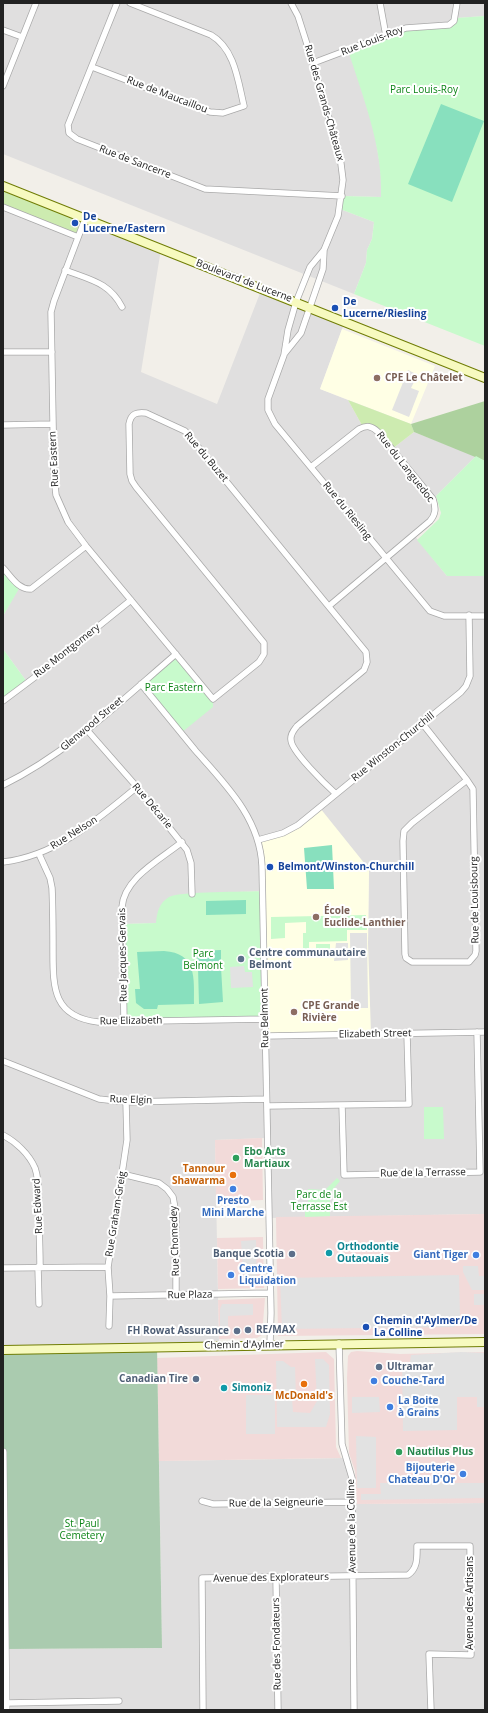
<!DOCTYPE html>
<html>
<head>
<meta charset="utf-8">
<style>
	body { margin:0 }
	#map { position:relative; width:488px; height:1713px; overflow:hidden; background:#f2efe9; font-family:"Open Sans",sans-serif }
	canvas { display:block }
	.frame { position:absolute; inset:0; border:4px solid #222; pointer-events:none }
</style>
</head>
<body>
<div id="map">
<canvas width="488" height="1713"></canvas>
<div class="frame"></div>
</div>
<script>
const ctx = document.querySelector('canvas').getContext('2d');
ctx.lineJoin = 'round';
function fill(path, color) { ctx.fillStyle = color; ctx.fill(path, 'evenodd'); }
function trace(path, color, width, dash) { ctx.strokeStyle = color; ctx.lineWidth = width; ctx.lineCap = dash ? 'butt' : 'round'; ctx.setLineDash(dash || []); ctx.stroke(path); }
function label(font, color, halo, rows, align = 'center') {
  ctx.font = font + ' "Open Sans",sans-serif'; ctx.lineWidth = 4; ctx.setLineDash([]); ctx.textBaseline = 'middle'; ctx.strokeStyle = halo; ctx.fillStyle = color; for (const [text, x, y, turn = 0] of rows) {
    ctx.save(); ctx.translate(x, y); ctx.rotate((+turn || 0) * Math.PI / 180); ctx.textAlign = isNaN(turn) ? turn : align; if (halo) ctx.strokeText(text, 0, 0); ctx.fillText(text, 0, 0); ctx.restore();
  }
}
const residential = new Path2D(`
	M3 3H485V16L456 18 376 142 382 176 381 197 342 196 340 209 374 222 372 239 367 250 366 263 354 294 3 154Z
	M3 207 85 219 161 249 141 372 217 404 262 288 345 321 320 389 348 400 363 427H371L392 449 414 432 476 456 433 499 435 514 414 535 447 576H485V1214L268 1218 267 1138 215 1140 219 1345 3 1350V701L27 682 3 649V616L19 587 3 568ZM369 869 368 943 123 924 156 923 192 894 263 891Z
	M346 1458 349 1467 352 1502 357 1504 485 1503V1710H6V1649L162 1648 159 1461Z`);
const commercial = new Path2D(`
	M262 1138 263 1200 216 1202 215 1140Z
	M485 1214V1334L278 1336 276 1217Z
	M263 1237 264 1288 218 1289 217 1238Z
	M265 1298 262 1335 257 1338 219 1339 218 1300Z
	M357 1351 400 1354 485 1352V1503L357 1504 355 1471 349 1453 347 1378 348 1356 351 1352Z
	M326 1352 334 1359 336 1447 341 1458 159 1461 157 1358Z`);
const education = new Path2D(`
	M342 329 435 366 411 424 320 389Z
	M320 808 369 869 368 943 371 1034 265 1036 263 891 258 840 283 833Z`);
const grass = new Path2D(`
	M3 186 85 219 78 237 3 207Z
	M348 400 411 424 414 432 392 449 378 432 363 427Z`);
const forest = new Path2D(`
	M485 401V461L414 432 411 424Z`);
const cemetery = new Path2D(`
	M157 1346 162 1648 6 1649 3 1350Z`);
const park = new Path2D(`
	M485 16V346L354 294 366 263 367 250 372 239 374 222 340 209 342 196 381 197C383 146 363 98 348 50L400 30 445 25 456 18Z
	M476 456 485 461V576H447L417 540 439 519 441 513 436 496Z
	M3 568 20 587 3 616Z
	M3 649 27 682 3 701Z
	M176 654 213 699V707L181 733 141 684Z
	M263 891 264 1019 124 1021 123 924 156 923C157 912 159 903 169 897 180 891 246 892 263 891Z
	M366 915 367 930H347V941L309 942V952H303V933H306V922L285 923V938L271 939V917Z
	M316 944H330V952L316 953Z
	M424 1107H443L444 1139H424Z
	M337 1178 340 1181 330 1193V1216L305 1217V1209L308 1205V1189L325 1190Z`);
const pitch = new Path2D(`
	M441 104 484 121 452 202 408 184Z
	M332 845 334 889H307L304 848Z
	M246 900V914L206 915V901Z
	M221 950V965L198 966 197 951Z
	M164 951C197 953 194 978 194 1004L158 1005 157 1009H144L136 1003 135 989H140L137 952Z
	M221 967 223 1002 199 1004 198 968Z`);
const parking = new Path2D(`
	M408 370 418 375 419 378 415 380 411 388 419 391 409 417 392 410Z
	M350 933H367L368 1008H351Z
	M336 943H348V960L334 961Z
	M244 966 245 972H252L253 987 231 988 230 967Z
	M256 1240 257 1282H244L241 1241Z
	M463 1266H478L479 1276H485V1290H472L463 1272Z
	M459 1275 460 1316 454 1327 282 1329 280 1278Z
	M474 1294H485V1305H474Z
	M222 1304H253V1315L228 1316V1327L220 1328V1309Z
	M461 1352 485 1353V1407H477V1397H457V1430L403 1431 402 1363 410 1362 411 1355Z
	M315 1359H323L329 1365 330 1414 326 1427H277L276 1361H283L291 1367H295L296 1397 292 1398 293 1412 310 1413 317 1401Z
	M246 1395H275V1434H246Z
	M352 1397H379L380 1412 352 1413Z
	M356 1436 376 1437V1488H357Z
	M380 1483H485V1498L361 1500V1494H381Z`);
const minor = new Path2D(`
	M117 3 68 125 69 133 77 139 205 189 342 196
	M291 3 298 16 313 63 340 156 343 180 338 216 324 250 310 267 296 302 288 330 284 355 268 399V410L275 424 430 611 444 616H485
	M380 3 386 36
	M3 30 22 37
	M313 63 406 28 449 25 454 21 457 3
	M92 67 210 112 223 113 244 106C238 81 235 49 211 35L130 3
	M3 86 36 3
	M3 207 78 237
	M85 219 54 301 51 312 54 476 56 495 68 522 86 546 213 699 259 662 264 654V643L136 487 132 481 130 474 129 424C131 413 137 412 146 413L185 431 366 652 367 662 364 670 297 726C294 730 290 734 291 740 291 751 326 785 336 794
	M65 270C90 280 109 282 122 307
	M3 352H52
	M285 353 301 333 323 269 324 250
	M3 425 52 424
	M311 467 359 429C367 425 372 426 378 432L433 499C436 508 436 514 430 521L329 606
	M3 568C11 576 18 590 31 589L86 546
	M141 684C159 706 177 728 195 750 225 784 260 818 262 866L271 1313 270 1344
	M3 701 43 671 131 600
	M422 723 467 780 473 789 476 951 475 955 469 962H412L406 958 405 954 403 841 404 831 412 823 467 780
	M87 730 137 787 187 850 191 863 192 894
	M3 785C68 753 121 701 176 654
	M258 840 283 833 298 825 461 692 466 686 470 676 469 615
	M39 854 50 878 52 888C53 909 53 931 53 953 53 989 54 1017 98 1022L264 1019
	M3 862C56 856 97 820 137 787
	M124 1021 122 907C124 878 161 859 182 842
	M265 1036 485 1032
	M3 1061 99 1099 126 1102 266 1099
	M342 1105 344 1175 480 1172 477 1032
	M267 1106 409 1104 407 1034
	M3 1135C16 1142 29 1154 35 1168 40 1182 38 1197 39 1211 39 1230 40 1249 40 1267
	M122 1174 159 1183 167 1189 173 1197 176 1214V1295
	M38 1267 39 1304
	M3 1268 108 1267
	M110 1296 270 1293
	M109 1326 110 1296 108 1267 127 1140 126 1102
	M339 1343 342 1444 352 1478 354 1710
	M202 1501 213 1504 351 1502
	M276 1578 278 1710
	M6 1703 119 1701
	M203 1710 202 1578 408 1575C418 1568 417 1557 417 1546H470L471 1655 429 1654 431 1710`);
const tertiary = new Path2D(`
	M3 1452 6 1710`);
const secondary = new Path2D(`
	M3 186 485 378
	M3 1350 485 1342`);
const markers = [
	[75,223,4,"#1a4fb4"],
	[335,308,4,"#1a4fb4"],
	[377,378,4,"#8d6e63"],
	[270,867,4,"#1a4fb4"],
	[316,917,4,"#8d6e63"],
	[241,959,4,"#5c6f8a"],
	[294,1012,4,"#8d6e63"],
	[236,1158,4,"#2e9e5b"],
	[233,1175,4,"#e8710a"],
	[233,1189,4,"#3f7fe0"],
	[329,1253,4,"#0f9aa8"],
	[292,1254,4,"#5c6f8a"],
	[476,1255,4,"#3f7fe0"],
	[231,1275,4,"#3f7fe0"],
	[366,1327,4,"#1a4fb4"],
	[248,1330,4,"#5c6f8a"],
	[237,1331,4,"#5c6f8a"],
	[379,1367,4,"#5c6f8a"],
	[196,1379,4,"#5c6f8a"],
	[374,1381,4,"#3f7fe0"],
	[304,1384,4,"#e8710a"],
	[224,1388,4,"#0f9aa8"],
	[390,1407,4,"#3f7fe0"],
	[399,1452,4,"#2e9e5b"],
	[463,1474,4,"#3f7fe0"]
];
const streetNames = [
	["Rue Louis-Roy",372,41,-21],
	["Rue de Maucaillou",167,95,21],
	["Rue des Grands-Châteaux",324,103,74],
	["Rue de Sancerre",135,162,21],
	["Boulevard de Lucerne",244,281,21],
	["Rue du Buzet",206,457,50],
	["Rue Eastern",54,459,-93],
	["Rue du Languedoc",405,467,52],
	["Rue du Riesling",347,511,51],
	["Rue Montgomery",67,651,-38],
	["Glenwood Street",92,724,-40],
	["Rue Winston-Churchill",393,747,-39],
	["Rue Décarie",152,806,50],
	["Rue Nelson",74,833,-32],
	["Rue de Louisbourg",475,900,-91],
	["Rue Jacques-Gervais",123,955,-91],
	["Rue Belmont",265,1018,-91],
	["Rue Elizabeth",131,1021,-1],
	["Elizabeth Street",375,1034,-1],
	["Rue Elgin",131,1100,2],
	["Rue de la Terrasse",423,1173,-1],
	["Rue Edward",38,1206,-93],
	["Rue Graham-Greig",116,1214,-81],
	["Rue Chomedey",175,1241,-92],
	["Rue Plaza",190,1295,-1],
	["Chemin d'Aylmer",244,1345,-1],
	["Rue de la Seigneurie",276,1503,-1],
	["Avenue de la Colline",352,1526,-91],
	["Avenue des Explorateurs",271,1578,-1],
	["Avenue des Artisans",470,1603,-90],
	["Rue des Fondateurs",277,1644,-91]
];
const parkNames = [
	["Parc Louis-Roy",424,90],
	["Parc Eastern",174,688],
	["Parc",203,954],
	["Belmont",203,966],
	["Parc de la",319,1195],
	["Terrasse Est",319,1207],
	["St. Paul",82,1524],
	["Cemetery",82,1536]
];
const transitNames = [
	["De",83,217],
	["Lucerne/Eastern",83,229],
	["De",343,302],
	["Lucerne/Riesling",343,314],
	["Belmont/Winston-Churchill",278,867],
	["Chemin d'Aylmer/De",374,1321],
	["La Colline",374,1333]
];
const educationNames = [
	["CPE Le Châtelet",385,378],
	["École",324,911],
	["Euclide-Lanthier",324,923],
	["CPE Grande",302,1006],
	["Rivière",302,1018]
];
const serviceNames = [
	["Centre communautaire",249,953],
	["Belmont",249,965],
	["Banque Scotia",284,1254,"right"],
	["RE/MAX",256,1330],
	["FH Rowat Assurance",229,1331,"right"],
	["Ultramar",387,1367],
	["Canadian Tire",188,1379,"right"]
];
const leisureNames = [
	["Ebo Arts",244,1152],
	["Martiaux",244,1164],
	["Nautilus Plus",407,1452]
];
const foodNames = [
	["Tannour",225,1169],
	["Shawarma",225,1181],
	["McDonald's",304,1396,"center"]
];
const shopNames = [
	["Presto",233,1201,"center"],
	["Mini Marche",233,1213,"center"],
	["Giant Tiger",468,1255,"right"],
	["Centre",239,1269],
	["Liquidation",239,1281],
	["Couche-Tard",382,1381],
	["La Boite",398,1401],
	["à Grains",398,1413],
	["Bijouterie",455,1468,"right"],
	["Chateau D'Or",455,1480,"right"]
];
const cultureNames = [
	["Orthodontie",337,1247],
	["Outaouais",337,1259],
	["Simoniz",232,1388]
];
fill(residential, '#e0dfdf');
fill(commercial, '#f2dad9');
fill(education, '#ffffe5');
fill(grass, '#cdebb0');
fill(forest, '#add19e');
fill(cemetery, '#aacbaf');
fill(park, '#c8facc');
fill(pitch, '#88e0be');
fill(parking, '#e2e2e2');
trace(minor, '#a9a9a9', 7);
trace(tertiary, '#a9a9a9', 8);
trace(secondary, '#707d05', 10);
trace(minor, '#fff', 5.5);
trace(tertiary, '#fff', 7);
trace(secondary, '#f7fabf', 8);
for (const [x, y, r, color] of markers) { const dot = new Path2D(); dot.arc(x, y, r, 0, 2 * Math.PI); ctx.fillStyle = color; ctx.fill(dot); trace(dot, '#fff', 1.5); }
label('10px', '#222', '#fff', streetNames);
label('10px', '#0c8416', '#fff', parkNames);
label('bold 10px', '#164399', '#fff', transitNames, 'left');
label('bold 10px', '#785e54', '#fff', educationNames, 'left');
label('bold 10px', '#4e5e75', '#fff', serviceNames, 'left');
label('bold 10px', '#27864d', '#fff', leisureNames, 'left');
label('bold 10px', '#c56008', '#fff', foodNames, 'right');
label('bold 10px', '#366cbe', '#fff', shopNames, 'left');
label('bold 10px', '#0d838f', '#fff', cultureNames, 'left');
</script>
</body>
</html>
